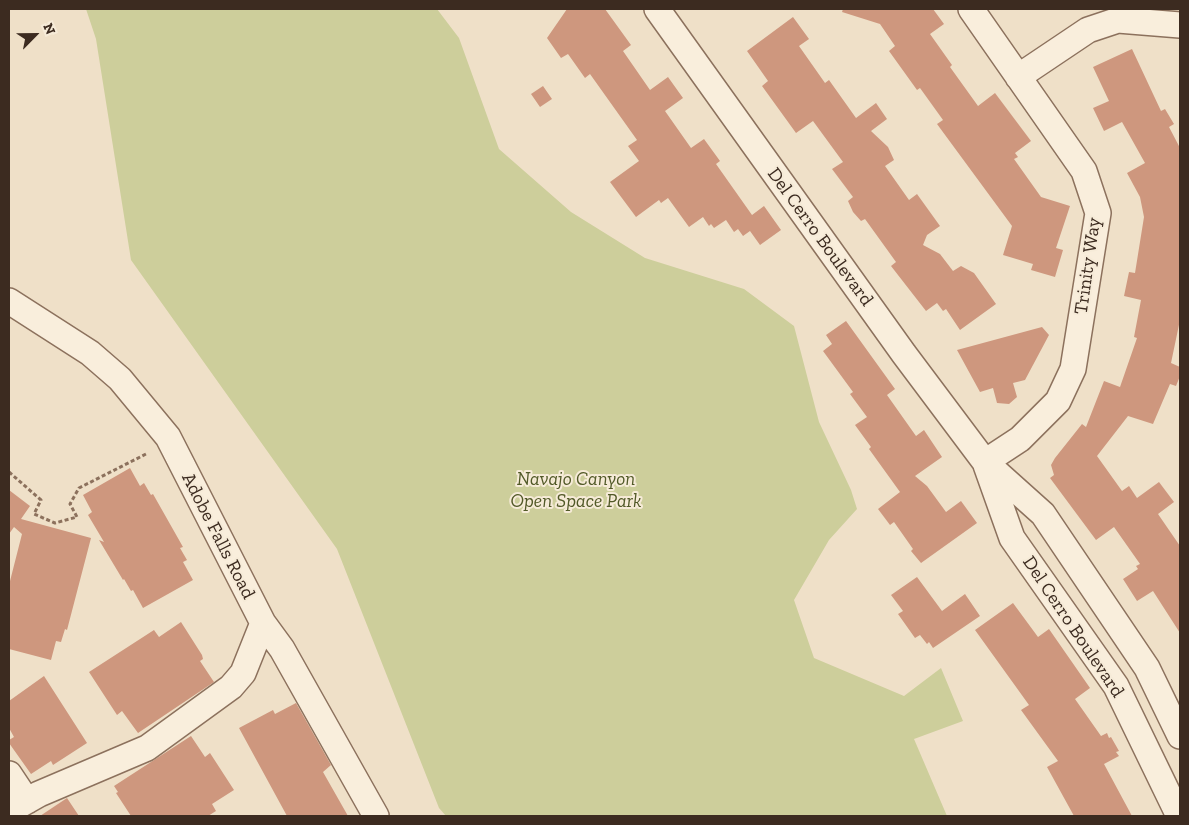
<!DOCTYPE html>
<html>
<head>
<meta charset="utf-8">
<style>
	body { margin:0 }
	#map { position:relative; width:1189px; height:825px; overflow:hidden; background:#efe0c8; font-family:"Zilla Slab",serif }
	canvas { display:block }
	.frame { position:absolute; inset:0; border:10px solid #3c2b20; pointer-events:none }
	.north { position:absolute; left:10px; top:10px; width:50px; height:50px; -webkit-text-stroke:4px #f6ebd8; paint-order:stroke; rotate:67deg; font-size:14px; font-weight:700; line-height:20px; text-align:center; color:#3c2b20 }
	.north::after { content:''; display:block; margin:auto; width:18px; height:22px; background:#3c2b20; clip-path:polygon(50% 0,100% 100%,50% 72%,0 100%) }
</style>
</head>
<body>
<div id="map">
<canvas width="1189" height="825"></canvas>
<div class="frame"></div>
<div class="north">N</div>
</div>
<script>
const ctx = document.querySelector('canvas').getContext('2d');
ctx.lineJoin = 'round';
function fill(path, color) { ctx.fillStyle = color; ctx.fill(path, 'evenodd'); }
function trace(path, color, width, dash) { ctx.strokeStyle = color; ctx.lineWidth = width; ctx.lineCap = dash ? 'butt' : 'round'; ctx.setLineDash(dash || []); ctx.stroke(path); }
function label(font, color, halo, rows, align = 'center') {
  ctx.font = font + ' "Zilla Slab",serif'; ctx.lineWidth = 4; ctx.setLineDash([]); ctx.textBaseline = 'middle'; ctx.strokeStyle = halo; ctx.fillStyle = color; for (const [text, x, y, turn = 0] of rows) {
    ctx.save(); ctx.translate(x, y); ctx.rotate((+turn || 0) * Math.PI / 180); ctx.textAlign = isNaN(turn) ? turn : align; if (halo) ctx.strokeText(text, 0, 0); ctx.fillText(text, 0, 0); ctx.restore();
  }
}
const green = new Path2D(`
	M86 9H437L459 38 499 149 571 212 645 258 744 289 794 326 819 422 851 490 857 509 829 540 794 600 814 658 904 696 941 668 963 721 914 739 947 816H446L439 808 337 549 131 260 96 39Z`);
const building = new Path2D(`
	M567 9H605L631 45 623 51 650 90 668 77 683 98 665 111 691 148 704 139 720 161 716 164 752 215 764 206 781 230 760 245 750 231 743 236 738 229 734 232 726 220 714 228 711 224 709 226 703 217 689 227 668 198 661 203 659 200 636 217 610 182 639 161 628 146 637 140 590 74 585 78 568 54 561 58 547 38Z
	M843 9H933L944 24 930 34 952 65 950 67 978 106 995 93 1031 141 1015 153 1018 157 1014 159 1041 197 1070 206 1056 248 1063 250 1055 277 1031 270 1033 264 1003 255 1012 226 937 124 943 120 920 88 917 90 889 51 895 46 880 24 842 12Z
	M793 17 809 39 799 46 825 83 829 80 856 118 876 103 887 119 871 131 888 147 894 160 885 166 909 200 917 194 940 226 927 235 923 245 940 254 953 271 961 266 974 273 996 304 960 330 946 309 943 311 937 303 926 311 891 266 896 262 865 219 861 221 853 212 848 201 853 197 832 169 843 162 813 121 796 133 762 86 768 81 747 51Z
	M1132 49 1161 111 1165 109 1174 124 1169 127 1180 148V320L1171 363 1180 367V376L1176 386 1170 384 1153 424 1128 416 1097 456 1122 491 1129 486 1137 498 1159 482 1174 502 1158 514 1180 546V633L1153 591 1137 601 1123 579 1138 569 1136 566 1140 564 1114 527 1096 540 1050 478 1054 475 1051 465 1055 458 1082 424 1086 427 1104 381 1120 387 1137 338 1134 337 1141 300 1124 296 1129 272 1135 273 1144 217 1140 197 1127 173 1145 163 1122 122 1104 131 1093 108 1109 101 1093 67Z
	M543 86 552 99 540 107 531 94Z
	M846 321 895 389 887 395 916 436 924 430 942 457 915 476 927 486 946 512 961 501 977 523 921 563 911 551 913 549 894 522 890 525 878 509 900 492 869 449 871 447 855 425 867 417 850 394 853 392 823 351 832 344 826 335Z
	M1042 327 1049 335 1025 380 1013 383 1017 397 1009 404 997 403 993 388 980 392 957 350Z
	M130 468 140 486 144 483 151 495 153 494 183 547 180 548 187 560 183 562 193 580 143 608 133 590 131 591 124 579 123 580 99 540 104 542 88 515 92 512 83 495Z
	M9 490 30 506 21 519 91 538 67 630 65 629 61 642 56 641 51 660 9 649V585L22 534 14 527 9 534Z
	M917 577 942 611 965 594 980 616 933 648 929 642 927 644 920 635 915 638 898 614 903 611 891 595Z
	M1013 603 1038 637 1049 629 1090 688 1075 699 1101 736 1107 733 1109 738 1111 737 1119 751 1116 752 1119 756 1104 764 1132 816H1074L1047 767 1058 761 1021 710 1029 705 975 630Z
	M181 622 202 655 203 659 200 661 214 682 138 733 122 711 117 715 89 672 154 630 159 637Z
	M44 676 87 743 53 765 51 761 31 774 9 743V740L14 737 9 728V701Z
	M296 703 331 765 323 772 348 816H287L239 728 273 710 275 714Z
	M191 736 205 757 210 753 234 790 212 804 216 811 208 816H131L116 793 118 792 114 786Z
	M67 798 79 816H40Z`);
const path = new Path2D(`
	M9 472 41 500 34 514 55 523 77 517 70 504 79 488 146 454`);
const minor = new Path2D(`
	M657 9 904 354 985 462 1043 514 1147 668 1180 736
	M971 9 1084 171 1098 213 1073 369 1058 401 1020 439 985 462
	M1018 77 1088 30 1118 20 1180 25
	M9 301 90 353 120 379 168 437 263 623 282 649 376 816
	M986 465 1012 538 1116 686 1179 816
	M9 774 27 801
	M9 811 39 794 147 748 231 687 243 673 263 623`);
const streetNames = [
	["Del Cerro Boulevard",820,237,54],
	["Trinity Way",1088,266,-82],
	["Adobe Falls Road",218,536,63],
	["Del Cerro Boulevard",1073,627,56]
];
const parkNames = [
	["Navajo Canyon",576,480],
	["Open Space Park",576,502]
];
fill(green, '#cdce9b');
fill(building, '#ce977e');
trace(minor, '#8c715d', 28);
trace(path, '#8c715d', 3, [4, 2.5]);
trace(minor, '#f9eedc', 25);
label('19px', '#3c2b20', '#f6ebd8', streetNames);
label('italic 19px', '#515927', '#f6ebd8', parkNames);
</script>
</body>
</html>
